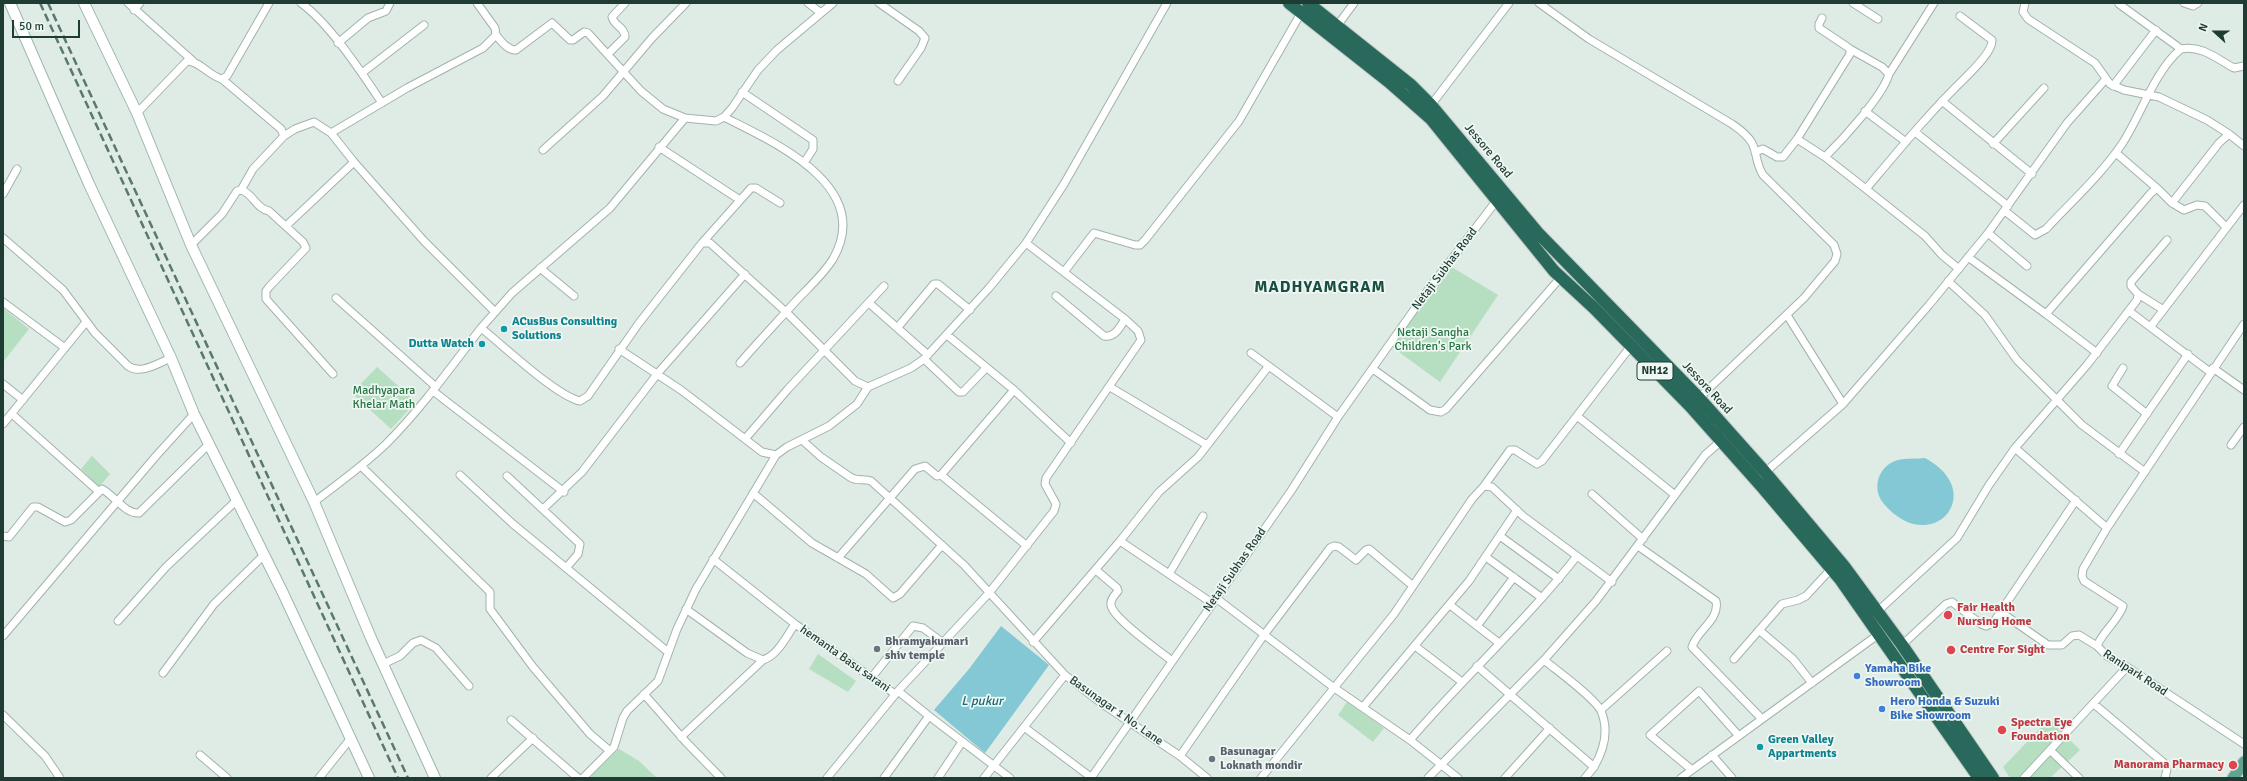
<!DOCTYPE html>
<html>
<head>
<meta charset="utf-8">
<style>
	body { margin:0 }
	#map { position:relative; width:2247px; height:781px; overflow:hidden; background:#dfebe5; font-family:Signika,sans-serif }
	canvas { display:block }
	.frame { position:absolute; inset:0; border:4px solid #1f3c34; pointer-events:none }
	.north { position:absolute; left:2195px; top:12px; width:40px; height:40px; -webkit-text-stroke:3px #eff7f3; paint-order:stroke; rotate:291deg; font-size:11px; font-weight:700; line-height:16px; text-align:center; color:#1f3c34 }
	.north::after { content:''; display:block; margin:auto; width:14px; height:18px; background:#1f3c34; clip-path:polygon(50% 0,100% 100%,50% 72%,0 100%) }
	.scale { position:absolute; left:12px; top:20px; width:68px; height:18px; box-sizing:border-box; border:2px solid #1f3c34; border-top:0; padding-left:5px; font-size:12px; line-height:14px; white-space:nowrap; color:#1f3c34; -webkit-text-stroke:3px #eff7f3; paint-order:stroke }
</style>
</head>
<body>
<div id="map">
<canvas width="2247" height="781"></canvas>
<div class="frame"></div>
<div class="north">N</div>
<div class="scale">50 m</div>
</div>
<script>
const ctx = document.querySelector('canvas').getContext('2d');
ctx.lineJoin = 'round';
function fill(path, color) { ctx.fillStyle = color; ctx.fill(path, 'evenodd'); }
function trace(path, color, width, dash) { ctx.strokeStyle = color; ctx.lineWidth = width; ctx.lineCap = dash ? 'butt' : 'round'; ctx.setLineDash(dash || []); ctx.stroke(path); }
function label(font, color, halo, rows, align = 'center') {
  ctx.font = font + ' Signika,sans-serif'; ctx.lineWidth = 3.5; ctx.setLineDash([]); ctx.textBaseline = 'middle'; ctx.strokeStyle = halo; ctx.fillStyle = color; for (const [text, x, y, turn = 0] of rows) {
    ctx.save(); ctx.translate(x, y); ctx.rotate((+turn || 0) * Math.PI / 180); ctx.textAlign = isNaN(turn) ? turn : align; if (halo) ctx.strokeText(text, 0, 0); ctx.fillText(text, 0, 0); ctx.restore();
  }
}
const green = new Path2D(`
	M1450 266 1498 295 1440 382 1392 347Z
	M3 308 29 329 3 362Z
	M377 367 416 402 391 429 352 393Z
	M92 456 110 474 99 487 81 469Z
	M818 654 856 681 848 692 809 669Z
	M1347 702 1384 728 1373 742 1338 715Z
	M2049 719 2080 750 2050 778H2010L2003 767Z
	M619 749 639 761 657 778H594L591 776Z`);
const water = new Path2D(`
	M1925 458C1990 493 1931 559 1884 504 1871 489 1878 465 1898 460 1906 458 1916 459 1925 458Z
	M1001 626 1049 665 985 753 934 710 969 669Z`);
const street = new Path2D(`
	M128 3 193 61
	M301 3C330 24 362 73 382 103
	M808 3 821 13
	M879 3 919 31 925 38 921 48 898 81
	M1539 3 1589 39 1732 124C1739 129 1747 134 1752 143 1758 155 1755 162 1763 175L1834 245 1837 254 1835 261 1804 298 1699 398
	M1853 3 1878 19
	M2025 3 2023 12 2028 19 2095 63 2110 84 2124 90 2159 97 2207 120 2229 134 2244 146
	M2184 3 2193 6 2198 3
	M2119 4 2181 49
	M134 10 140 3
	M1337 26 1354 3
	M496 35C501 41 507 50 516 50L552 23 570 40H573L584 32 588 33 641 91 663 109 685 118 716 121 724 117 732 108 758 70 777 50 833 3
	M338 43 368 18 386 11 390 3
	M608 54 625 37C625 27 614 26 612 17L625 3
	M362 73 424 25
	M1889 74 1934 3
	M222 79 281 129 284 136 253 169 241 190
	M2113 86 2156 30
	M742 92 813 140V149L804 163
	M1942 101 2032 174
	M1431 105 1509 3
	M1865 111 1906 142
	M137 113 187 61C200 61 209 76 222 79L227 76 269 3
	M724 117C773 142 875 186 833 259 823 275 808 288 795 302 777 322 758 342 740 363
	M1915 132 2008 206
	M331 133 407 88 483 48 496 35 495 28 477 3
	M284 136 295 129 314 122 331 133 354 162 424 241 494 311
	M1797 139 1825 157 1866 189 1925 236 1942 255 1959 269
	M1993 144 2044 88
	M659 147 740 200
	M543 150 603 96 652 38 686 3
	M1755 152 1763 149 1777 157H1783L1797 139 1850 54V49L1846 46 1819 28V24L1822 18
	M2116 153 2159 190
	M1825 157C1842 140 1883 96 1889 74L1882 67 1850 49
	M1866 189C1898 151 1929 113 1964 79 1972 71 1993 51 1992 40L1960 16
	M3 194 17 169
	M2172 203 2219 143 2229 134
	M2005 211 2035 235 2046 229C2071 202 2101 175 2122 144 2141 115 2155 70 2181 49 2202 45 2217 59 2234 68L2244 66
	M286 226 354 162
	M1988 233 2027 266
	M3 238 63 290 95 333 128 366C141 375 158 363 171 358
	M702 243 751 188H756L780 203
	M191 245 222 214 237 191 241 190C253 193 256 209 269 211L303 242 306 248 269 287 266 291V299L333 374
	M1968 257 2046 314
	M540 268 574 296
	M1064 272 1094 233 1135 245H1140L1145 240 1239 121 1301 13
	M1948 281 1985 315 2017 360 2082 425 2145 472
	M2138 294 2162 309
	M1056 296 1104 336C1115 338 1120 327 1125 319
	M336 298 436 387
	M3 302 65 348
	M869 303 928 355
	M2129 311 2210 372
	M1787 315 1843 404
	M2151 326 2244 205
	M898 327 934 284H938L970 310
	M481 328 512 293 610 208 685 118
	M947 335 1014 390 1071 443
	M619 349 681 390 762 452 776 455 787 447 829 426 857 404 868 387
	M1251 353 1338 417
	M2097 353 2046 314 2151 193 2156 189 2159 190 2172 203 2184 210 2197 205 2205 206 2226 227
	M924 359 959 392H963L986 368
	M2123 368 2112 386 2147 414
	M2213 368 2244 390
	M1373 369 1430 410 1441 412 1446 409 1561 277
	M3 384 23 400
	M1110 387 1207 445
	M433 391 564 492
	M12 414 98 491
	M1577 416 1675 495
	M3 424 86 322
	M745 439 788 389 884 286
	M802 440 821 457 850 477C857 482 864 478 871 481L964 565 1065 675 1101 703 1180 756 1207 778
	M2231 445 2244 427
	M2015 448 2107 528 2244 324
	M2119 454 2188 354
	M361 466 490 592V609L533 667 590 734 610 751
	M460 475 513 524 668 652
	M941 475 1027 546
	M1762 475 1843 404 1929 305 1988 233 2067 123 2105 80
	M507 476 580 544 578 554 566 568
	M1484 486 1510 450H1515L1537 464 1542 461 1631 346
	M753 493 812 543 866 574 893 598 900 594 942 545
	M1592 494 1643 539
	M314 502C339 483 364 465 386 444 421 409 451 367 481 328 504 346 555 395 580 401L588 396 639 323 702 243H710L786 312 855 381 868 387 911 368 924 359 989 288 1026 243 1064 184 1167 3
	M543 509 582 472 658 373 745 274
	M2107 528 2083 569 2082 576 2084 581 2123 606C2118 621 2103 631 2097 646L2107 656 2127 667 2244 744
	M3 536 9 537 33 507H38L65 522 71 520 102 489C115 496 125 514 139 513L209 444
	M1500 536 1559 579
	M1120 541 1212 603
	M1638 546 1716 601C1720 620 1697 630 1692 647L1762 719
	M1486 557 1542 598
	M838 558 915 469 925 466 937 476 941 475 1014 390
	M713 559 795 624 895 694
	M1096 570 1117 588 1118 591C1115 595 1110 599 1111 605 1113 619 1160 651 1172 661
	M1169 574 1203 516
	M1216 598 1333 687 1410 740 1458 778
	M1450 605 1499 643
	M686 609 747 653 763 660C778 655 786 637 795 624
	M1877 612 1957 538 1989 485 2015 448 2087 365 2137 300 2138 294 2131 286V282L2167 240
	M2002 613 2048 645H2062L2072 636 2079 635 2097 646
	M118 621 166 567 237 500
	M1477 626 1514 577
	M1759 630 1793 659 1812 683
	M3 636 156 456 194 414
	M1033 642 1120 541 1159 492 1198 457 1268 367
	M1902 645 1946 604 1952 602 1981 624 1986 626 1993 623 2076 500
	M1415 646 1462 682
	M1734 659 1782 604 1798 600 1806 596 1830 570
	M1544 660C1556 670 1595 698 1601 711 1609 730 1604 750 1594 767
	M383 664 400 656 413 643 421 640 436 648 469 686
	M1477 666 1594 767 1585 778
	M163 673 214 604 264 555
	M872 677 913 626 923 628 942 642
	M644 694 685 741 721 778
	M2094 704 2164 763 2167 769 2165 778
	M1363 707 1469 581 1517 510
	M1601 710 1667 651
	M3 715 45 756 60 778
	M929 716 1010 778
	M511 720 578 778
	M1024 727 1092 778
	M681 737 763 660
	M1410 740C1464 677 1526 621 1577 556
	M2051 751 2079 778
	M200 755 227 778
	M1712 755 1732 778
	M1180 756 1264 635 1330 548 1334 546 1339 547 1356 560 1366 550 1369 549 1413 586
	M1692 770 1650 735 1699 691 1739 736
	M319 778 351 738
	M491 778 533 738
	M583 778 614 747 623 718 627 711 658 681 677 629 696 589 776 455
	M827 778 898 691 989 593 1054 511 1056 504 1045 484 1046 478 1141 340 1138 331 1125 319 1026 243
	M884 778 929 716 898 691
	M938 778 962 742
	M984 778 1065 675
	M1091 778 1291 491 1338 417 1428 290 1497 200
	M1261 778 1394 614 1472 499 1484 486 1492 487 1523 516 1612 582
	M1428 778 1544 660 1596 601 1705 455 1721 441
	M1505 778 1550 728
	M1681 778 1879 634
	M2024 778 2127 667`);
const secondary = new Path2D(`
	M10 3 89 184 171 358 194 414 283 593 369 778
	M84 3 137 113 191 245 314 502 371 638 435 778`);
const primary = new Path2D(`
	M2233 778 2244 762`);
const highway = new Path2D(`
	M1289 3 1389 82 1431 119 1554 271 1594 308 1690 406 1763 488 1840 579 1979 778
	M1308 3 1411 85 1431 105 1539 234 1699 398 1765 472 1844 566 1902 645 1993 778`);
const rail = new Path2D(`
	M40 3 398 778
	M48 3 408 778`);
const markers = [
	[504,329,4,"#0f9aa8"],
	[482,344,4,"#0f9aa8"],
	[1948,615,5,"#e0444e"],
	[877,649,4,"#6b7280"],
	[1951,650,5,"#e0444e"],
	[1857,676,4,"#3f7fe0"],
	[1882,709,4,"#3f7fe0"],
	[2002,730,5,"#e0444e"],
	[1760,747,4,"#0f9aa8"],
	[1212,759,4,"#6b7280"],
	[2233,765,5,"#e0444e"]
];
const shields = [
	[1655,371,36]
];
const shieldNames = [
	["NH12",1655,371]
];
const streetNames = [
	["Jessore Road",1488,151,50],
	["Netaji Subhas Road",1445,269,-53],
	["Jessore Road",1707,388,47],
	["Netaji Subhas Road",1235,570,-55],
	["hemanta Basu sarani",845,659,35],
	["Ranipark Road",2135,673,33],
	["Basunagar 1 No. Lane",1116,711,35]
];
const cultureNames = [
	["ACusBus Consulting",512,322],
	["Solutions",512,336],
	["Dutta Watch",474,344,"right"],
	["Green Valley",1768,740],
	["Appartments",1768,754]
];
const parkNames = [
	["Netaji Sangha",1433,333],
	["Children's Park",1433,347],
	["Madhyapara",384,391],
	["Khelar Math",384,405]
];
const healthNames = [
	["Fair Health",1957,608],
	["Nursing Home",1957,622],
	["Centre For Sight",1960,650],
	["Spectra Eye",2011,723],
	["Foundation",2011,737],
	["Manorama Pharmacy",2224,765,"right"]
];
const worshipNames = [
	["Bhramyakumari",885,642],
	["shiv temple",885,656],
	["Basunagar",1220,752],
	["Loknath mondir",1220,766]
];
const shopNames = [
	["Yamaha Bike",1865,669],
	["Showroom",1865,683],
	["Hero Honda & Suzuki",1890,702],
	["Bike Showroom",1890,716]
];
const waterNames = [
	["L pukur",982,702]
];
const districtNames = [
	["MADHYAMGRAM",1320,288]
];
fill(green, '#b6dec0');
fill(water, '#83c8d4');
trace(street, '#a2b3ac', 9);
trace(secondary, '#9db7ad', 12);
trace(primary, '#c0c8c6', 13);
trace(highway, '#c0c8c6', 14);
trace(street, '#fff', 7);
trace(secondary, '#fff', 10);
trace(primary, '#60a391', 11);
trace(highway, '#29695b', 12);
trace(rail, '#59786f', 2.5, [8, 4]);
for (const [x, y, r, color] of markers) { const dot = new Path2D(); dot.arc(x, y, r, 0, 2 * Math.PI); ctx.fillStyle = color; ctx.fill(dot); trace(dot, '#eff7f3', 1.5); }
for (const [x, y, w] of shields) { const box = new Path2D(); box.roundRect(x - w / 2, y - 9, w, 18, 3); ctx.fillStyle = '#eff7f3'; ctx.fill(box); trace(box, '#1f3c34', 1); }
label('bold 11px', '#1f3c34', null, shieldNames);
label('12px', '#1f3c34', '#eff7f3', streetNames);
label('bold 12px', '#0d838f', '#eff7f3', cultureNames, 'left');
label('12px', '#277444', '#eff7f3', parkNames);
label('bold 12px', '#be3a42', '#eff7f3', healthNames, 'left');
label('bold 12px', '#5b616d', '#eff7f3', worshipNames, 'left');
label('bold 12px', '#366cbe', '#eff7f3', shopNames, 'left');
label('italic 13px', '#166a7a', '#eff7f3', waterNames);
ctx.letterSpacing = '1px';
label('bold 16px', '#1a4e41', '#eff7f3', districtNames);
ctx.letterSpacing = '0px';
</script>
</body>
</html>
